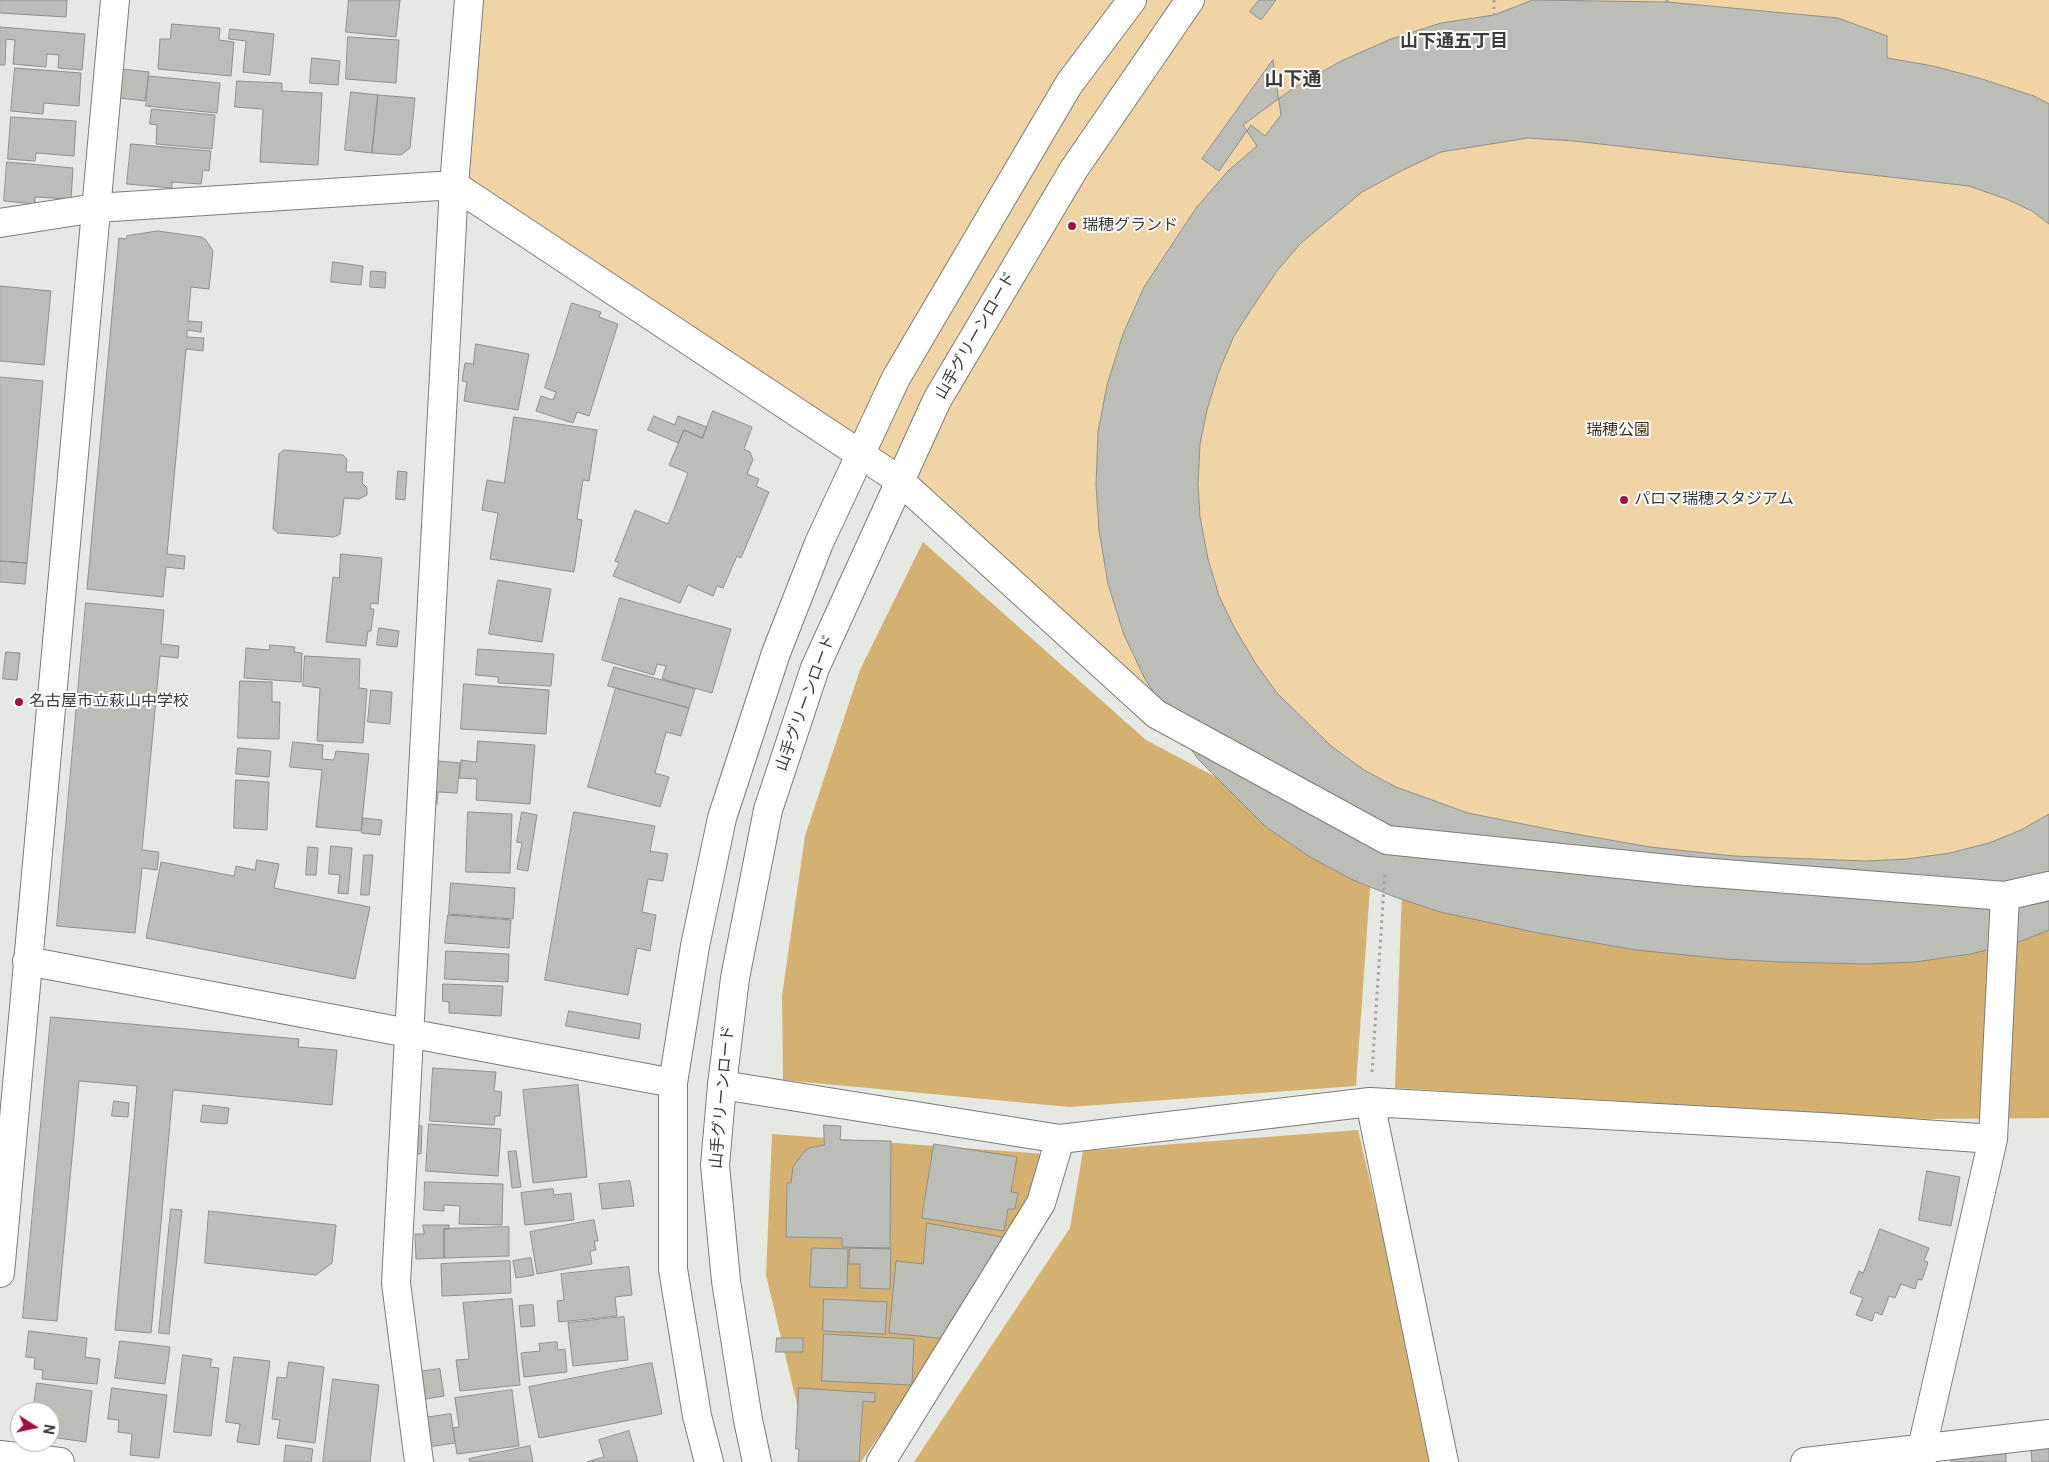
<!DOCTYPE html>
<html>
<head>
<meta charset="utf-8">
<style>
	body { margin:0 }
	#map { position:relative; width:2049px; height:1462px; overflow:hidden; background:#e6e8e3; font-family:Roboto,sans-serif }
	canvas { display:block }
	.north { position:absolute; left:10px; top:1402px; width:50px; height:50px; box-sizing:border-box; background:#fff; border:1px solid #b1b1b0; border-radius:50%; rotate:100deg; font-size:14px; font-weight:700; line-height:20px; text-align:center; color:#3b3c3a }
	.north::after { content:''; display:block; margin:auto; width:18px; height:22px; background:#a60e42; clip-path:polygon(50% 0,100% 100%,50% 72%,0 100%) }
</style>
</head>
<body>
<div id="map">
<canvas width="2049" height="1462"></canvas>
<div class="north">N</div>
</div>
<script>
const ctx = document.querySelector('canvas').getContext('2d');
ctx.lineJoin = 'round';
function fill(path, color) { ctx.fillStyle = color; ctx.fill(path, 'evenodd'); }
function trace(path, color, width, dash) { ctx.strokeStyle = color; ctx.lineWidth = width; ctx.lineCap = dash ? 'butt' : 'round'; ctx.setLineDash(dash || []); ctx.stroke(path); }
function label(font, color, halo, rows, align = 'center') {
  ctx.font = font + ' Roboto,"Noto Sans JP",sans-serif'; ctx.lineWidth = 4; ctx.setLineDash([]); ctx.textBaseline = 'middle'; ctx.strokeStyle = halo; ctx.fillStyle = color; for (const [text, x, y, turn = 0] of rows) {
    ctx.save(); ctx.translate(x, y); ctx.rotate((+turn || 0) * Math.PI / 180); ctx.textAlign = isNaN(turn) ? turn : align; if (halo) ctx.strokeText(text, 0, 0); ctx.fillText(text, 0, 0); ctx.restore();
  }
}
const green = new Path2D(`
	M469 0H2049V886L1387 840 1156 714 928 506 454 185Z`);
const forest = new Path2D(`
	M923 542 1146 740 1372 860 1356 1086 1069 1107 783 1080 782 996 805 836 860 670Z
	M1403 859 2049 886V1118L1927 1119 1395 1088Z
	M1358 1130 1436 1462H914L1070 1228 1083 1151Z
	M772 1134 1045 1154 1032 1215 861 1462H811L766 1275Z`);
const building = new Path2D(`
	M0 0H67L66 17 0 13Z
	M349 0H400L396 37 346 32Z
	M1259 0H1276L1261 20 1250 12Z
	M1533 0 1667 2 1838 18 1887 36V58L1933 66 1982 79 2034 96 2049 104V224L2032 211 2006 199 1969 186 1574 141 1528 138 1441 152 1401 171 1362 192 1301 243 1277 271 1256 302 1234 336 1219 371 1207 410 1200 444 1198 484 1200 517 1208 559 1219 596 1234 627 1256 664 1277 693 1331 746 1364 770 1396 787 1468 813 1558 831 1650 847 1733 856 1866 861 1907 859 1950 853 1989 843 2021 830 2049 814V930L2021 941 1971 954 1915 962 1867 964 1782 962 1725 959 1636 950 1538 933 1440 912 1395 897 1353 880 1310 857 1266 827 1198 759 1170 720 1144 677 1124 635 1108 584 1099 530 1096 485 1098 432 1107 385 1123 334 1144 287 1196 208 1228 171 1257 146 1243 125 1292 89 1341 61 1391 39 1441 23 1494 15Z
	M172 24 220 28 219 40 234 42 231 76 158 69 160 39H170Z
	M0 27 85 34 82 70 58 68 59 55 47 54 46 67 13 64 15 40 6 39 5 65H0Z
	M230 29 274 34 270 75 243 72 246 41 229 39Z
	M348 37 399 40 396 83 346 79Z
	M312 58 340 61 338 85 310 83Z
	M1273 60 1281 115 1265 136 1251 125 1219 171 1202 159Z
	M15 68 81 73 79 106 44 103 43 114 11 111Z
	M122 69 149 72 145 101 119 98Z
	M149 76 220 83 217 113 146 106Z
	M237 81 282 83V91L322 93 318 165 260 162 263 109 235 107Z
	M351 92 378 95 372 153 345 150Z
	M378 95 415 98 410 148 401 155 372 153Z
	M152 109 215 115 212 149 156 144 157 125 150 124Z
	M11 117 76 121 74 156 36 153 35 161 8 159Z
	M131 144 211 151 209 171 203 170 201 184 172 182V188L127 184Z
	M7 162 73 168 71 199 35 197V204L4 201Z
	M158 231 201 237 206 240 213 251 209 289 191 287 188 321 202 322 201 332 187 330V337L204 338 203 351 186 349 167 554 185 556 184 569 166 567 163 597 87 589 119 238 126 239 127 236Z
	M333 262 363 266 361 285 331 282Z
	M371 271 386 272 385 288 370 287Z
	M0 286 51 291 44 365 0 361Z
	M572 303 601 312 599 317 618 324 589 416 577 412 573 423 536 411 541 396 553 400 556 392 545 388Z
	M476 344 529 354 518 410 464 401 467 382 462 381 465 363 473 364Z
	M0 377 43 381 27 563 0 561Z
	M713 411 752 427 744 449 750 452 753 460 747 474 759 479 756 486 769 492 741 558 737 556 723 588 717 586 713 596 688 585 680 603 613 576 619 563 615 561 635 510 668 524 688 473 669 465 684 430 702 438Z
	M654 416 675 425 678 416 707 427 702 438 684 430 678 443 648 430Z
	M514 417 597 430 589 481 583 480 577 519 582 520 574 572 490 559 498 513 482 510 487 480 504 483Z
	M284 450 343 455 347 459 346 472H363L362 483 367 488V495L359 499 344 498 340 534 334 537 278 533 273 529 279 454Z
	M398 471 407 472 405 500 396 499Z
	M341 554 382 558 378 604 371 603 370 609H374L371 631H368L366 646 326 642 333 577 339 578Z
	M0 561 27 563 25 584 0 582Z
	M498 580 551 589 542 642 489 634Z
	M620 598 731 629 712 693 662 679 666 666 657 664 654 675 602 660Z
	M86 603 164 610 161 644 179 646 178 658 160 656 142 850 159 852 157 870 142 868 135 933 57 926Z
	M379 628 399 631 397 647 377 645Z
	M270 645 295 647 294 652 302 653 301 682 244 678 246 648 269 650Z
	M478 649 554 654 551 686 498 683V677L476 675Z
	M6 652 20 653 17 680 3 679Z
	M305 656 360 659 359 688 367 689 363 743 317 741 320 688 303 686Z
	M614 667 695 689 689 708 608 686Z
	M240 681 272 682V702H280L279 739 238 738Z
	M464 684 549 690 546 734 461 729Z
	M616 688 689 708 681 736 666 732 655 773 669 777 660 807 588 787Z
	M371 690 392 692 390 724 368 722Z
	M478 741 535 745 530 804 476 800 477 779 459 778 461 760 476 762Z
	M293 742 323 745 322 759 334 760 336 751 369 754 361 831 316 827 322 770 290 767Z
	M238 748 271 751 269 777 236 774Z
	M429 760 460 763 457 793 438 792 437 804 425 803Z
	M236 780 269 782 267 830 234 828Z
	M468 812 512 814 510 873 466 872Z
	M522 812 537 815 528 871 517 869 522 843 517 842Z
	M574 812 655 826 650 851 668 854 663 881 648 879 642 912 656 915 650 951 637 948 628 995 545 980Z
	M363 818 382 820 380 835 362 833Z
	M331 846 352 848 348 894 338 893 340 875 329 874Z
	M308 847 318 848 316 875H306Z
	M364 855H373L369 895H361Z
	M257 860 279 864 274 888 370 907 355 979 146 938 161 862 234 876 236 866 255 870Z
	M451 883 515 888 513 919 449 914Z
	M448 915 511 920 509 948 445 943Z
	M446 951 509 954 508 982 445 979Z
	M443 984 503 986 501 1016 449 1013V1002L443 1001Z
	M569 1011 641 1024 639 1039 566 1026Z
	M51 1017 299 1039 298 1047 337 1050 332 1105 173 1090 151 1333 115 1330 137 1086 79 1081 57 1321 23 1318Z
	M433 1068 496 1072 494 1091 502 1092 500 1116H495L494 1125 430 1121Z
	M578 1085 587 1177 533 1183 523 1090Z
	M114 1101 129 1103 128 1117 112 1116Z
	M203 1105 229 1108 227 1124 201 1122Z
	M429 1124 501 1129 498 1176 426 1171Z
	M407 1125 422 1126 421 1154 407 1153Z
	M824 1125 841 1126 840 1140 891 1141 890 1248 842 1247V1238L786 1237 787 1183H791L793 1167 803 1153 809 1148 824 1145Z
	M934 1144 1017 1157 1011 1192 1018 1193 1015 1209H1008L1004 1231 922 1218Z
	M516 1151 521 1187 512 1188 508 1152Z
	M1927 1171 1960 1177 1951 1226 1919 1220Z
	M630 1181 634 1206 602 1209 599 1184Z
	M425 1182 503 1184 502 1225 459 1224 460 1206 444 1205V1211L424 1210Z
	M553 1189 554 1195 571 1193 574 1220 525 1225 521 1193Z
	M171 1209 182 1210 169 1334 159 1333Z
	M209 1211 336 1225 332 1263 316 1275 205 1263Z
	M594 1220 598 1241H594L596 1250 590 1251 592 1264 537 1274 530 1232Z
	M927 1223 1013 1239 948 1339 889 1333 896 1261 923 1264Z
	M423 1225H449V1229H444V1258L416 1259 415 1234H424Z
	M509 1227V1256L444 1258V1229Z
	M1880 1229 1929 1248 1924 1261 1928 1262 1922 1280 1918 1279 1915 1289 1901 1284 1895 1298 1889 1296 1882 1315 1875 1312 1872 1321 1856 1315 1863 1298 1850 1293 1859 1271 1863 1273Z
	M812 1248 848 1249 847 1288 810 1287Z
	M850 1248 891 1249 890 1289 860 1288V1264H849Z
	M531 1258 534 1275 516 1278 513 1261Z
	M510 1261 511 1293 442 1296 441 1264Z
	M629 1267 632 1295 615 1297 617 1316 559 1322 557 1301 564 1300 561 1274Z
	M512 1299 520 1385 460 1391 456 1360 469 1359 463 1303Z
	M824 1299 887 1302 885 1334 823 1331Z
	M533 1305 535 1326 521 1327 519 1306Z
	M624 1317 628 1360 573 1366 568 1323Z
	M29 1331 87 1338 85 1357 100 1359 97 1384 42 1379 43 1370 34 1369 35 1358 26 1357Z
	M824 1334 914 1339 912 1385 822 1381Z
	M777 1338H803V1352H776Z
	M120 1341 170 1347 165 1384 115 1378Z
	M557 1342 558 1350 565 1349 567 1372 524 1377 521 1353 540 1351 539 1344Z
	M183 1355 212 1359 210 1367 219 1368 211 1436 174 1432Z
	M234 1357 270 1361 259 1445 237 1442 240 1424 226 1422Z
	M289 1362 324 1367 315 1443 277 1438 280 1420 272 1419 277 1377 286 1378Z
	M652 1363 662 1414 539 1438 529 1387Z
	M440 1369 444 1396 420 1400 417 1372Z
	M333 1379 379 1385 370 1462H323Z
	M37 1383 92 1391 86 1442 50 1437V1412H33Z
	M112 1388 167 1395 159 1458 130 1455 132 1434 118 1432 119 1420 108 1419Z
	M799 1388 875 1393V1402L863 1401 859 1462H798L799 1449H796Z
	M512 1390 519 1446 457 1454 453 1428 459 1427 455 1398Z
	M451 1414 455 1443 428 1447 424 1418Z
	M629 1431 638 1462H587L604 1457 599 1440Z
	M286 1445 313 1449 311 1462H284Z
	M530 1446 533 1462H470L469 1459Z
	M2049 1448V1462H2032L2031 1450Z
	M2006 1451V1462H1951V1453Z`);
const path = new Path2D(`
	M1494 0V15
	M1667 2V0
	M1372 1072 1385 871`);
const minor = new Path2D(`
	M0 223 96 208 454 185 899 480 1156 714 1387 840 1687 871 2005 896 2049 886
	M27 961 673 1083
	M722 1085 1060 1139 1370 1102 1838 1128 1993 1139 1922 1448V1462
	M1370 1102 1444 1462
	M1993 1139 2005 896
	M0 1273 115 0
	M0 1455 60 1462
	M419 1462 396 1283 454 185 469 0
	M881 1462 1041 1203 1060 1139
	M1805 1462 2049 1434`);
const tertiary = new Path2D(`
	M709 1462 697 1416 673 1269V1083L695 946 722 818 776 653 819 543 896 378 1069 84 1132 0
	M757 1462 748 1420 726 1281 715 1165 722 1085 735 978 768 810 815 668 937 400 1074 169 1190 0`);
const markers = [
	[1072,226,5,"#a60e42"],
	[1624,500,5,"#a60e42"],
	[19,702,5,"#a60e42"]
];
const poiNames = [
	["瑞穂グランド",1082,226],
	["パロマ瑞穂スタジアム",1634,500],
	["名古屋市立萩山中学校",29,702]
];
const streetNames = [
	["山手グリーンロード",976,336,-60],
	["山手グリーンロード",806,703,-70],
	["山手グリーンロード",723,1097,-85]
];
const parkNames = [
	["瑞穂公園",1618,431]
];
const neighbourhoodNames = [
	["山下通五丁目",1454,42]
];
const quarterNames = [
	["山下通",1293,80]
];
fill(green, '#f1d4a5');
fill(forest, '#d5b171');
fill(building, '#bdbdb8');
trace(building, '#90908c', 1);
trace(minor, '#7b7d79', 30);
trace(tertiary, '#7b7d79', 30);
trace(path, '#a3a5a1', 3, [2.5, 4]);
trace(minor, '#fff', 28);
trace(tertiary, '#fff', 28);
for (const [x, y, r, color] of markers) { const dot = new Path2D(); dot.arc(x, y, r, 0, 2 * Math.PI); ctx.fillStyle = color; ctx.fill(dot); trace(dot, '#fff', 2); }
label('16px', '#3b3c3a', '#fff', poiNames, 'left');
label('16px', '#3b3c3a', '#fff', streetNames);
label('16px', '#3e2e12', '#fff', parkNames);
label('bold 18px', '#3b3c3a', '#fff', neighbourhoodNames);
label('bold 19px', '#3b3c3a', '#fff', quarterNames);
</script>
</body>
</html>
